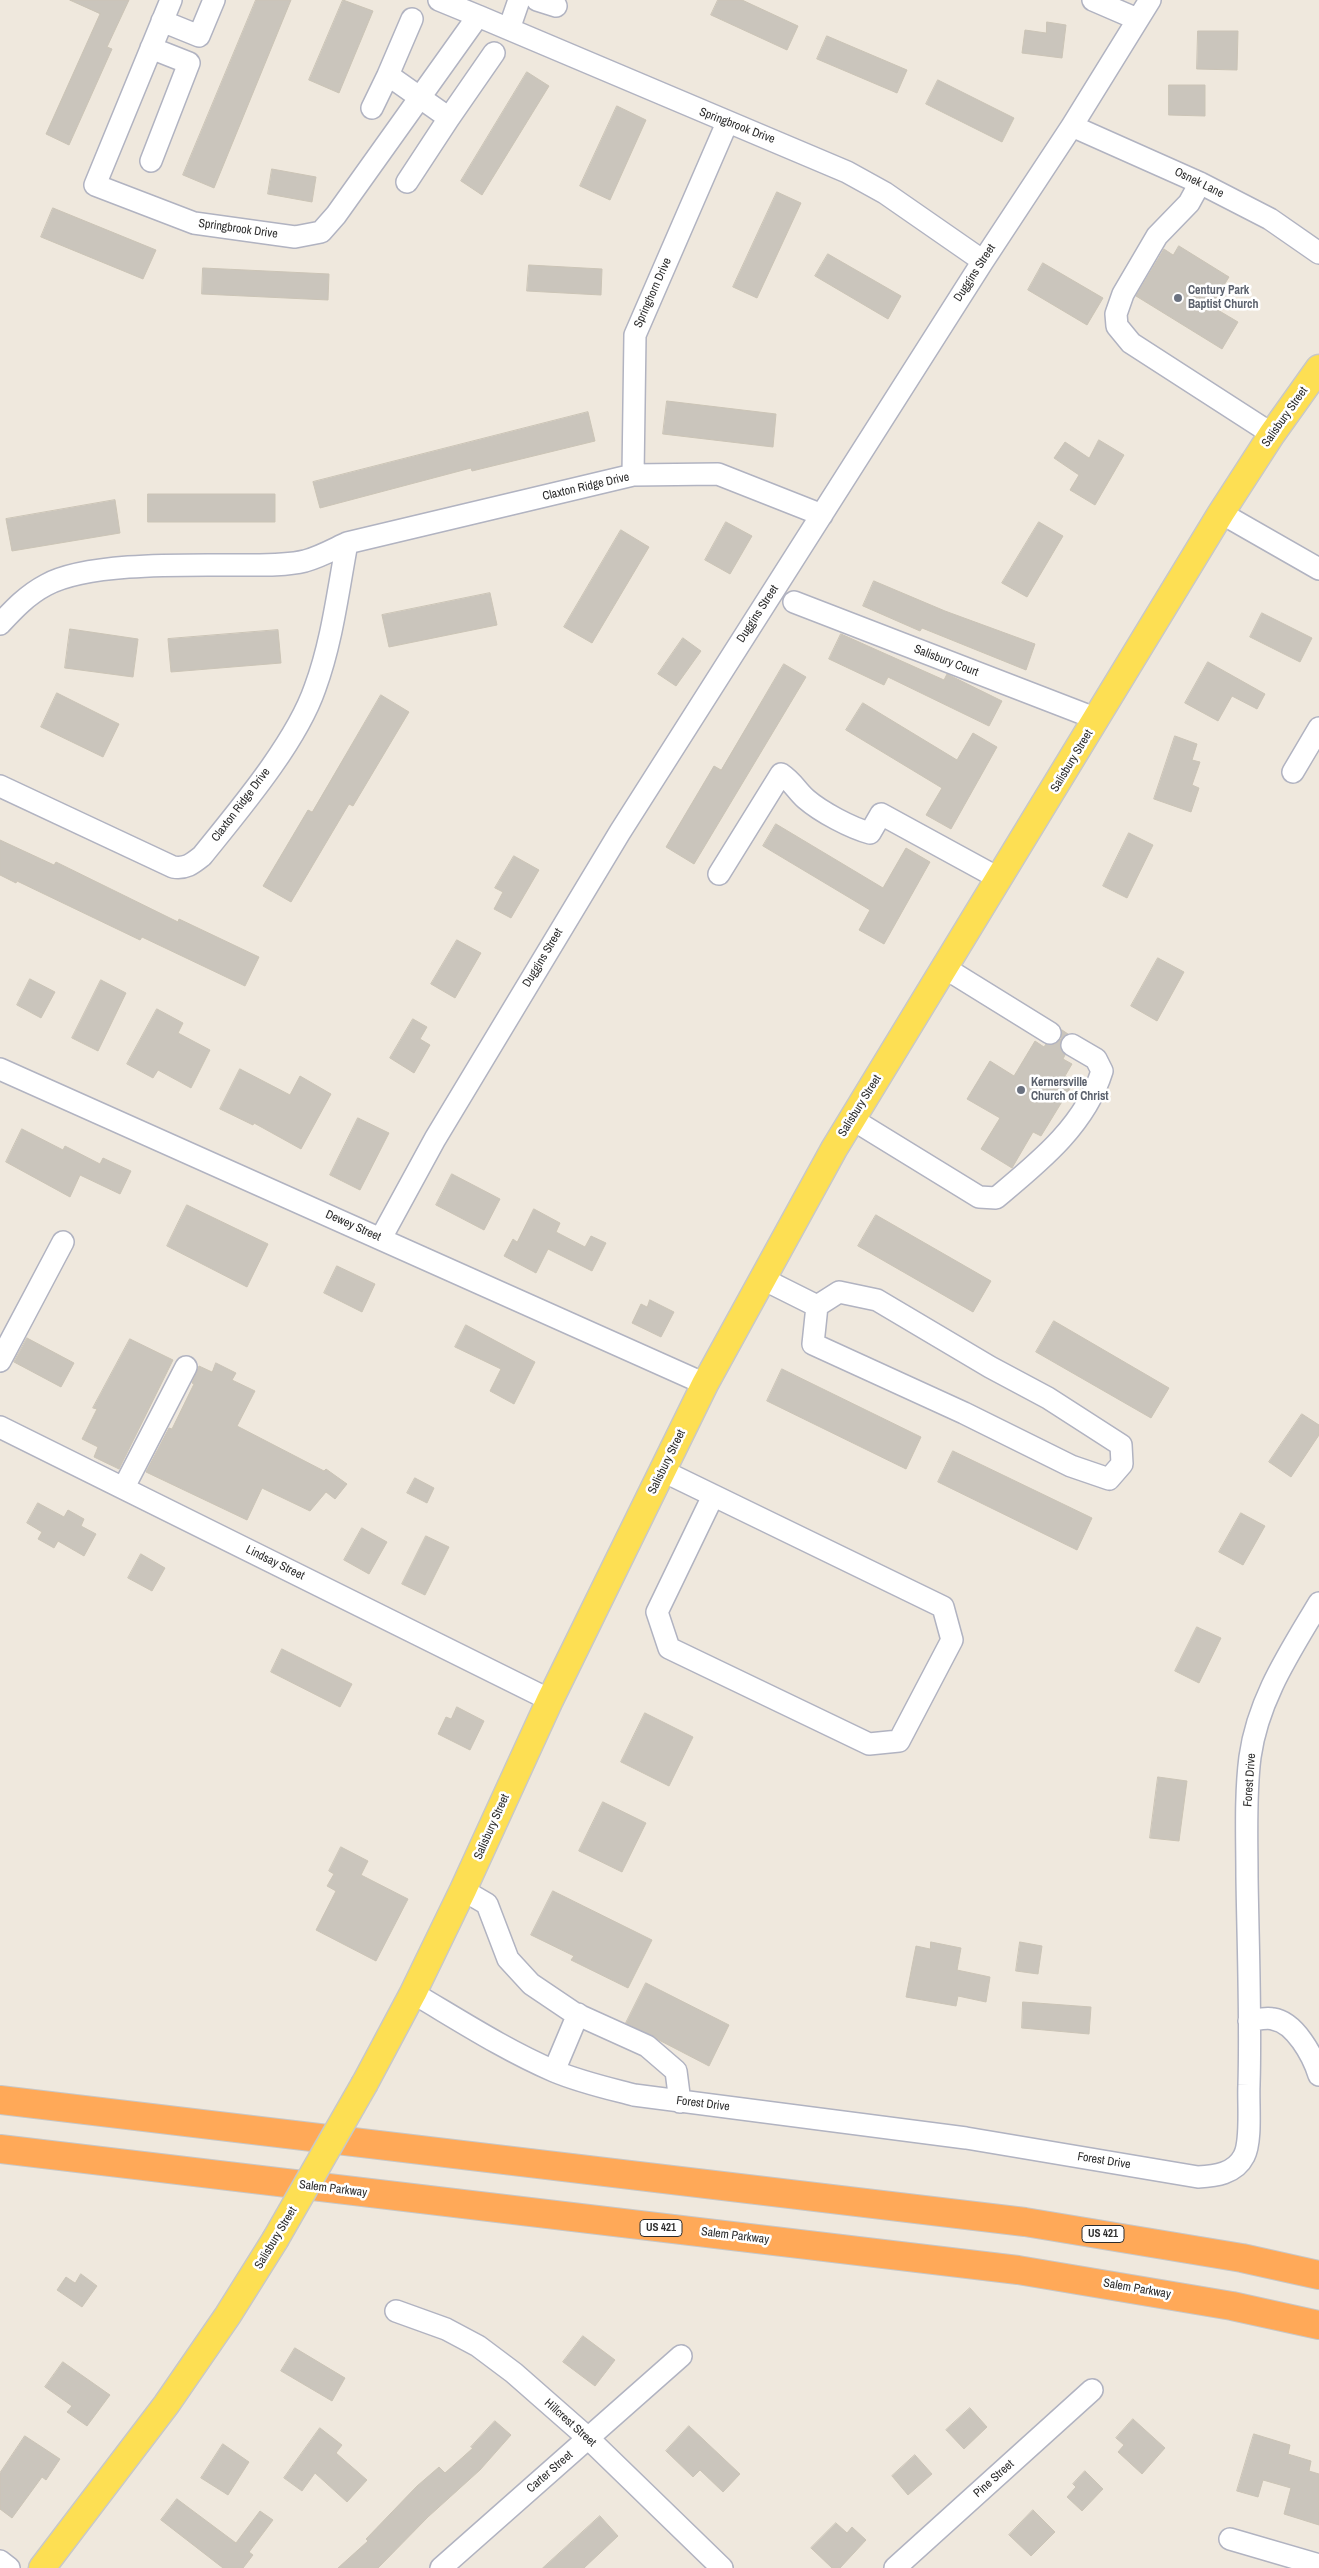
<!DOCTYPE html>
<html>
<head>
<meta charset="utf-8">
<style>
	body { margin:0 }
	canvas { display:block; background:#efe8dd }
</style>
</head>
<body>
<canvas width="1319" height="2568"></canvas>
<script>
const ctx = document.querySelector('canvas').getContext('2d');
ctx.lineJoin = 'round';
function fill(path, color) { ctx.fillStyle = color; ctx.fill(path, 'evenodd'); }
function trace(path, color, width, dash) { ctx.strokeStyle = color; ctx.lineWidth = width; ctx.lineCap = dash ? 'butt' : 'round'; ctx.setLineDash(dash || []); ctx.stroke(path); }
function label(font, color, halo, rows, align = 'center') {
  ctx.font = font + ' "Archivo Narrow",sans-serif'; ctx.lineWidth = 5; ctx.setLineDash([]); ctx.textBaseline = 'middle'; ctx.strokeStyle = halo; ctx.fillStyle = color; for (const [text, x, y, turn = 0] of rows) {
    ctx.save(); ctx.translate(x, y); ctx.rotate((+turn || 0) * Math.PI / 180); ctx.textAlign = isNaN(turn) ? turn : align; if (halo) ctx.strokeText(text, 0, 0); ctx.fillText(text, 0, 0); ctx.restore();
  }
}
const building = new Path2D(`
	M70 0H129L107 47 112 49 69 145 46 134 100 14Z
	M256 0H291L214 188 183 175Z
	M343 0 373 11 339 93 309 80Z
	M718 0H742L798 26 787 50 711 15Z
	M1047 22 1066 25 1062 58 1022 53 1025 30 1046 33Z
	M1198 31H1238L1237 70 1197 69Z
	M827 36 907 70 897 93 817 59Z
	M527 72 549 86 482 195 461 181Z
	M938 80 1014 118 1002 142 926 104Z
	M1169 85H1205V116L1169 115Z
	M617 106 646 120 610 200 580 186Z
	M272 169 316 177 312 202 268 194Z
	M777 192 801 203 757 298 733 287Z
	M53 208 156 250 143 279 41 237Z
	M1179 246 1229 277 1211 306 1238 322 1222 349 1136 296 1164 249 1173 255Z
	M828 254 901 296 888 319 815 276Z
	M1043 263 1103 298 1087 325 1028 290Z
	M529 265 602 269 601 295 527 291Z
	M203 268 329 274 328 300 202 294Z
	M667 401 776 414 773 447 663 434Z
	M588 412 595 441 472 471 471 468 320 508 313 482Z
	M1099 440 1124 455 1095 505 1070 490 1079 475 1054 458 1065 442 1089 458Z
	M148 494H275V522H148Z
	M115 500 120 533 12 551 6 519Z
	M726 522 752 536 730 574 705 560Z
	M1039 522 1063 536 1027 597 1002 583Z
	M621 530 649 547 592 643 564 627Z
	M874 581 945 611 1035 644 1026 670 922 628 920 631 863 606Z
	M490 593 497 625 389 647 382 615Z
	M1262 613 1312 638 1300 662 1250 637Z
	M70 629 138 639 133 677 65 668Z
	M278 630 281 663 171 672 168 639Z
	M841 634 944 680 947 674 1002 701 989 726 888 677 884 685 829 659Z
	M683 638 701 651 676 686 658 674Z
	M1208 662 1265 694 1257 709 1232 696 1218 721 1185 703Z
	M784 664 806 677 694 864 666 847 714 766 721 770Z
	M57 693 119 724 103 757 41 727Z
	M381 695 409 712 353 806 349 804 291 902 263 886 308 810 312 812Z
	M863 703 957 760 973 733 997 747 951 829 926 815 942 788 846 730Z
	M1175 736 1197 744 1192 760 1200 762 1192 785 1199 788 1191 812 1154 799Z
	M776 824 883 888 906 848 930 862 884 944 859 930 870 910 763 846Z
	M1129 833 1153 845 1127 898 1103 886Z
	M0 840 54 865 56 862 178 922 179 919 259 957 245 986 142 937 140 940 17 881 16 883 0 875Z
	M514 856 539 870 511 918 494 909 503 892 495 888Z
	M457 940 481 953 455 998 431 984Z
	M1158 958 1184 972 1157 1021 1131 1006Z
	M30 979 55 992 41 1018 17 1005Z
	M101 980 126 993 98 1051 72 1038Z
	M157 1009 183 1023 178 1033 210 1050 191 1088 158 1070 153 1078 127 1064Z
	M413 1019 427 1027 420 1039 430 1045 414 1073 390 1058Z
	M1062 1030 1068 1034 1062 1038 1060 1044 1065 1055 1063 1059 1072 1064 1065 1076 1074 1082 1041 1136 1033 1132 1012 1168 981 1149 1000 1118 967 1099 990 1061 1014 1076 1035 1041 1044 1047 1046 1044H1055L1061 1039Z
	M240 1069 290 1095 300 1076 331 1094 301 1149 254 1123 253 1125 220 1109Z
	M358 1118 389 1133 360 1190 330 1175Z
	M22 1129 63 1150 65 1146 100 1164 103 1158 131 1171 120 1194 80 1175 70 1197 6 1162Z
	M452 1174 500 1199 484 1230 436 1205Z
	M187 1205 268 1244 247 1287 167 1246Z
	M534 1209 560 1223 556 1232 585 1247 591 1236 606 1243 592 1271 548 1249 536 1273 504 1256 513 1239 517 1242Z
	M876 1215 991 1281 973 1312 858 1246Z
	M337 1266 375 1284 362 1312 324 1293Z
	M650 1300 674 1312 661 1337 632 1323 641 1304 647 1307Z
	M1054 1321 1169 1388 1151 1418 1036 1352Z
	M466 1325 535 1362 514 1404 490 1391 501 1369 455 1347Z
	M27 1338 74 1363 61 1387 14 1362Z
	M130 1339 173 1360 119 1469 94 1457 98 1447 82 1439 97 1409 93 1408Z
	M216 1363 236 1373 232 1380 255 1391 237 1426 324 1471 326 1469 347 1484 335 1499 326 1492 310 1511 262 1488 247 1520 146 1472 169 1428 172 1429 194 1384 192 1383 199 1366 212 1372Z
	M782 1369 921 1437 906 1469 767 1401Z
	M1302 1414 1319 1425V1435L1291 1477 1269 1462Z
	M953 1451 1092 1518 1077 1550 938 1482Z
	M415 1478 434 1488 427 1503 407 1493Z
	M38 1503 64 1517 68 1510 84 1519 81 1526 96 1534 84 1556 58 1541 54 1548 38 1539 42 1532 27 1523Z
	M1241 1513 1265 1526 1243 1565 1219 1552Z
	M362 1528 387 1542 369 1574 344 1560Z
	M426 1536 449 1547 425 1595 402 1584Z
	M141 1554 165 1568 152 1591 128 1578Z
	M1197 1627 1221 1638 1199 1683 1175 1671Z
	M282 1649 352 1684 340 1707 271 1672Z
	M457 1707 484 1721 470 1750 438 1734 446 1717 451 1719Z
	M645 1713 693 1737 669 1786 621 1762Z
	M1158 1777 1187 1781 1179 1841 1150 1838Z
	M603 1802 646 1823 622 1872 579 1851Z
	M341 1847 368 1861 361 1875 408 1899 376 1961 316 1930 336 1891 327 1886 334 1874 329 1871Z
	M553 1891 652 1940 628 1988 571 1960 574 1956 531 1935Z
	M931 1942 961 1948 957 1970 990 1977 986 2002 958 1996 956 2006 906 1997 916 1946 930 1949Z
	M1020 1942 1042 1946 1038 1974 1016 1971Z
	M646 1983 729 2025 709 2066 626 2023Z
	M1023 2002 1091 2007 1089 2034 1022 2028Z
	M81 2274 97 2286 82 2307 57 2290 66 2277 75 2283Z
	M583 2336 615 2360 595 2386 563 2362Z
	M295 2348 345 2378 332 2401 281 2371Z
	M63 2362 110 2395 87 2426 67 2412 72 2406 45 2387Z
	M970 2408 987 2427 964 2449 946 2430Z
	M1133 2419 1165 2448 1142 2474 1118 2452 1124 2445 1116 2438Z
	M495 2421 511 2435 480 2470 428 2517 378 2568H338L368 2541 366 2539 417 2486 439 2467 445 2473 473 2448 471 2447Z
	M689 2426 740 2474 723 2492 700 2470 693 2477 666 2451Z
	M320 2428 342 2445 336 2453 367 2480 347 2502 315 2473 302 2491 284 2478Z
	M1254 2434 1290 2445 1288 2454 1311 2461 1309 2471 1319 2474V2525L1284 2514 1291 2488 1263 2480 1258 2497 1237 2491Z
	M25 2436 60 2459 46 2480 42 2477 12 2518 0 2509V2473Z
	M223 2444 249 2462 228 2495 201 2478Z
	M915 2455 932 2474 908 2495 892 2476Z
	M1085 2471 1103 2489 1082 2511 1067 2497 1076 2487 1073 2484Z
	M177 2499 236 2543 260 2511 273 2520 249 2552 253 2555 243 2568H223L161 2520Z
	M1033 2510 1055 2532 1031 2556 1009 2535Z
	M600 2516 618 2536 584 2568H543Z
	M836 2523 847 2533 852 2527 866 2540 840 2568H832L811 2548Z`);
const minor = new Path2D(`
	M171 0 95 185 194 223 295 237 321 232 336 215 478 16 439 0
	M537 0 556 6
	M1093 0 1137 19
	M478 16 847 172 885 193 983 261
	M412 19 388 75 449 118 494 53
	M162 21 199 36 214 0
	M509 29 519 0
	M151 48 189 63 151 161
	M372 108 388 75
	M1072 126 1200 183 1270 219 1319 253
	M407 182 449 118
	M1200 183 1189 203 1157 236 1123 294 1116 314 1117 326 1131 343 1272 434
	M633 475 635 335 727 123
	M1221 513 1319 569
	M347 543 633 475 718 474 822 515
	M794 602 1097 719
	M0 624C14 609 27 595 46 585 88 562 188 565 237 565 259 565 284 566 305 561 320 557 334 549 347 543 338 591 332 642 315 688 296 743 239 810 202 856 192 864 186 869 173 867L0 786
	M1293 772 1319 728
	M719 874 781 774C793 782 796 790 806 799 821 812 851 828 870 833L881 814 1000 879
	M945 968 1050 1033
	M0 1069 705 1384
	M852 1119 979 1197 996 1198C1038 1163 1085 1126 1102 1071L1096 1059 1072 1045
	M381 1238 435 1139 620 832 983 261 1072 126 1150 0
	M763 1279 817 1306 839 1292 877 1300 990 1367 1048 1398 1121 1445 1122 1464 1109 1479 1071 1466 964 1413 813 1344 817 1306
	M0 1361 63 1242
	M0 1427 550 1700
	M663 1471 943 1607 952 1640 899 1741 869 1744 669 1648 657 1612 713 1496
	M124 1487 186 1367
	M463 1890 487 1904 508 1959 531 1984 574 2013 647 2046 676 2071 680 2102
	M413 1993C459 2020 505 2050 554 2071 580 2082 607 2088 634 2095L966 2138 1198 2177C1215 2176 1235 2174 1244 2156 1252 2141 1248 2103 1249 2085 1251 2016 1248 1947 1247 1877 1247 1838 1245 1796 1250 1757 1258 1699 1290 1652 1319 1603
	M1249 2021C1256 2020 1266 2017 1273 2019 1295 2022 1313 2056 1319 2075
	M554 2071 578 2014
	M396 2311 446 2329 478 2346 514 2373 588 2438 722 2568
	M1230 2539 1319 2565
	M0 2561 9 2568
	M441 2568 681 2356
	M895 2568 1092 2390`);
const major = new Path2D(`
	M365 2083 413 1993 463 1890 550 1700 705 1384 834 1149 1221 513 1272 434 1319 368
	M42 2568 166 2405 228 2315 275 2240`);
const highway = new Path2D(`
	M0 2100 1025 2222 1242 2258 1319 2275
	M0 2149 1018 2270 1232 2306 1319 2325`);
const majorBridge = new Path2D(`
	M275 2240 365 2083`);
const markers = [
	[1178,298,5,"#6b7280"],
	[1021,1090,5,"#6b7280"]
];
const shields = [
	[661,2228,42],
	[1103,2234,42]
];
const shieldNames = [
	["US 421",661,2228],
	["US 421",1103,2234]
];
const streetNames = [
	["Springbrook Drive",737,126,21],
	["Osnek Lane",1199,183,26],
	["Springbrook Drive",238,229,8],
	["Duggins Street",975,273,-57],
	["Springhorn Drive",653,293,-66],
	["Salisbury Street",1285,417,-55],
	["Claxton Ridge Drive",586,487,-13],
	["Duggins Street",758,614,-57],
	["Salisbury Court",946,661,21],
	["Salisbury Street",1072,761,-59],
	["Claxton Ridge Drive",241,805,-53],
	["Duggins Street",543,958,-59],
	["Salisbury Street",860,1106,-58],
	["Dewey Street",353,1226,24],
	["Salisbury Street",667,1462,-64],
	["Lindsay Street",275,1563,26],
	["Forest Drive",1250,1780,-86],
	["Salisbury Street",492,1827,-66],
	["Forest Drive",703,2104,7],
	["Forest Drive",1104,2161,9],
	["Salem Parkway",333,2189,7],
	["Salem Parkway",735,2236,7],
	["Salisbury Street",276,2238,-59],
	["Salem Parkway",1137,2289,10],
	["Hillcrest Street",570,2423,42],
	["Carter Street",550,2472,-41],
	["Pine Street",994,2479,-42]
];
const worshipNames = [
	["Century Park",1188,291],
	["Baptist Church",1188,305],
	["Kernersville",1031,1083],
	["Church of Christ",1031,1097]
];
fill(building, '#cac5bc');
trace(building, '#cbc4b6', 1);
trace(minor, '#b1b3c1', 24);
trace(major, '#c8c8c8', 29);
trace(highway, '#c8c8c8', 30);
trace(minor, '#fff', 21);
trace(major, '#fddf53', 26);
trace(highway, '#ffa958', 28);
trace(majorBridge, '#c8c8c8', 29, []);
trace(majorBridge, '#fddf53', 26);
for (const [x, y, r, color] of markers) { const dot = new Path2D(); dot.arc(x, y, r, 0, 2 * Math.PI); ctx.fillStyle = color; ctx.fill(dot); trace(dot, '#fff', 2); }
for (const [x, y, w] of shields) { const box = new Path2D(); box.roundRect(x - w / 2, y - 8.5, w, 17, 4); ctx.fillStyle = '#fff'; ctx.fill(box); trace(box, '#2c2c2c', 1); }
label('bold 11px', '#2c2c2c', null, shieldNames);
label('12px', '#2c2c2c', '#fff', streetNames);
label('bold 12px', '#5b616d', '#fff', worshipNames, 'left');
</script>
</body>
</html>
